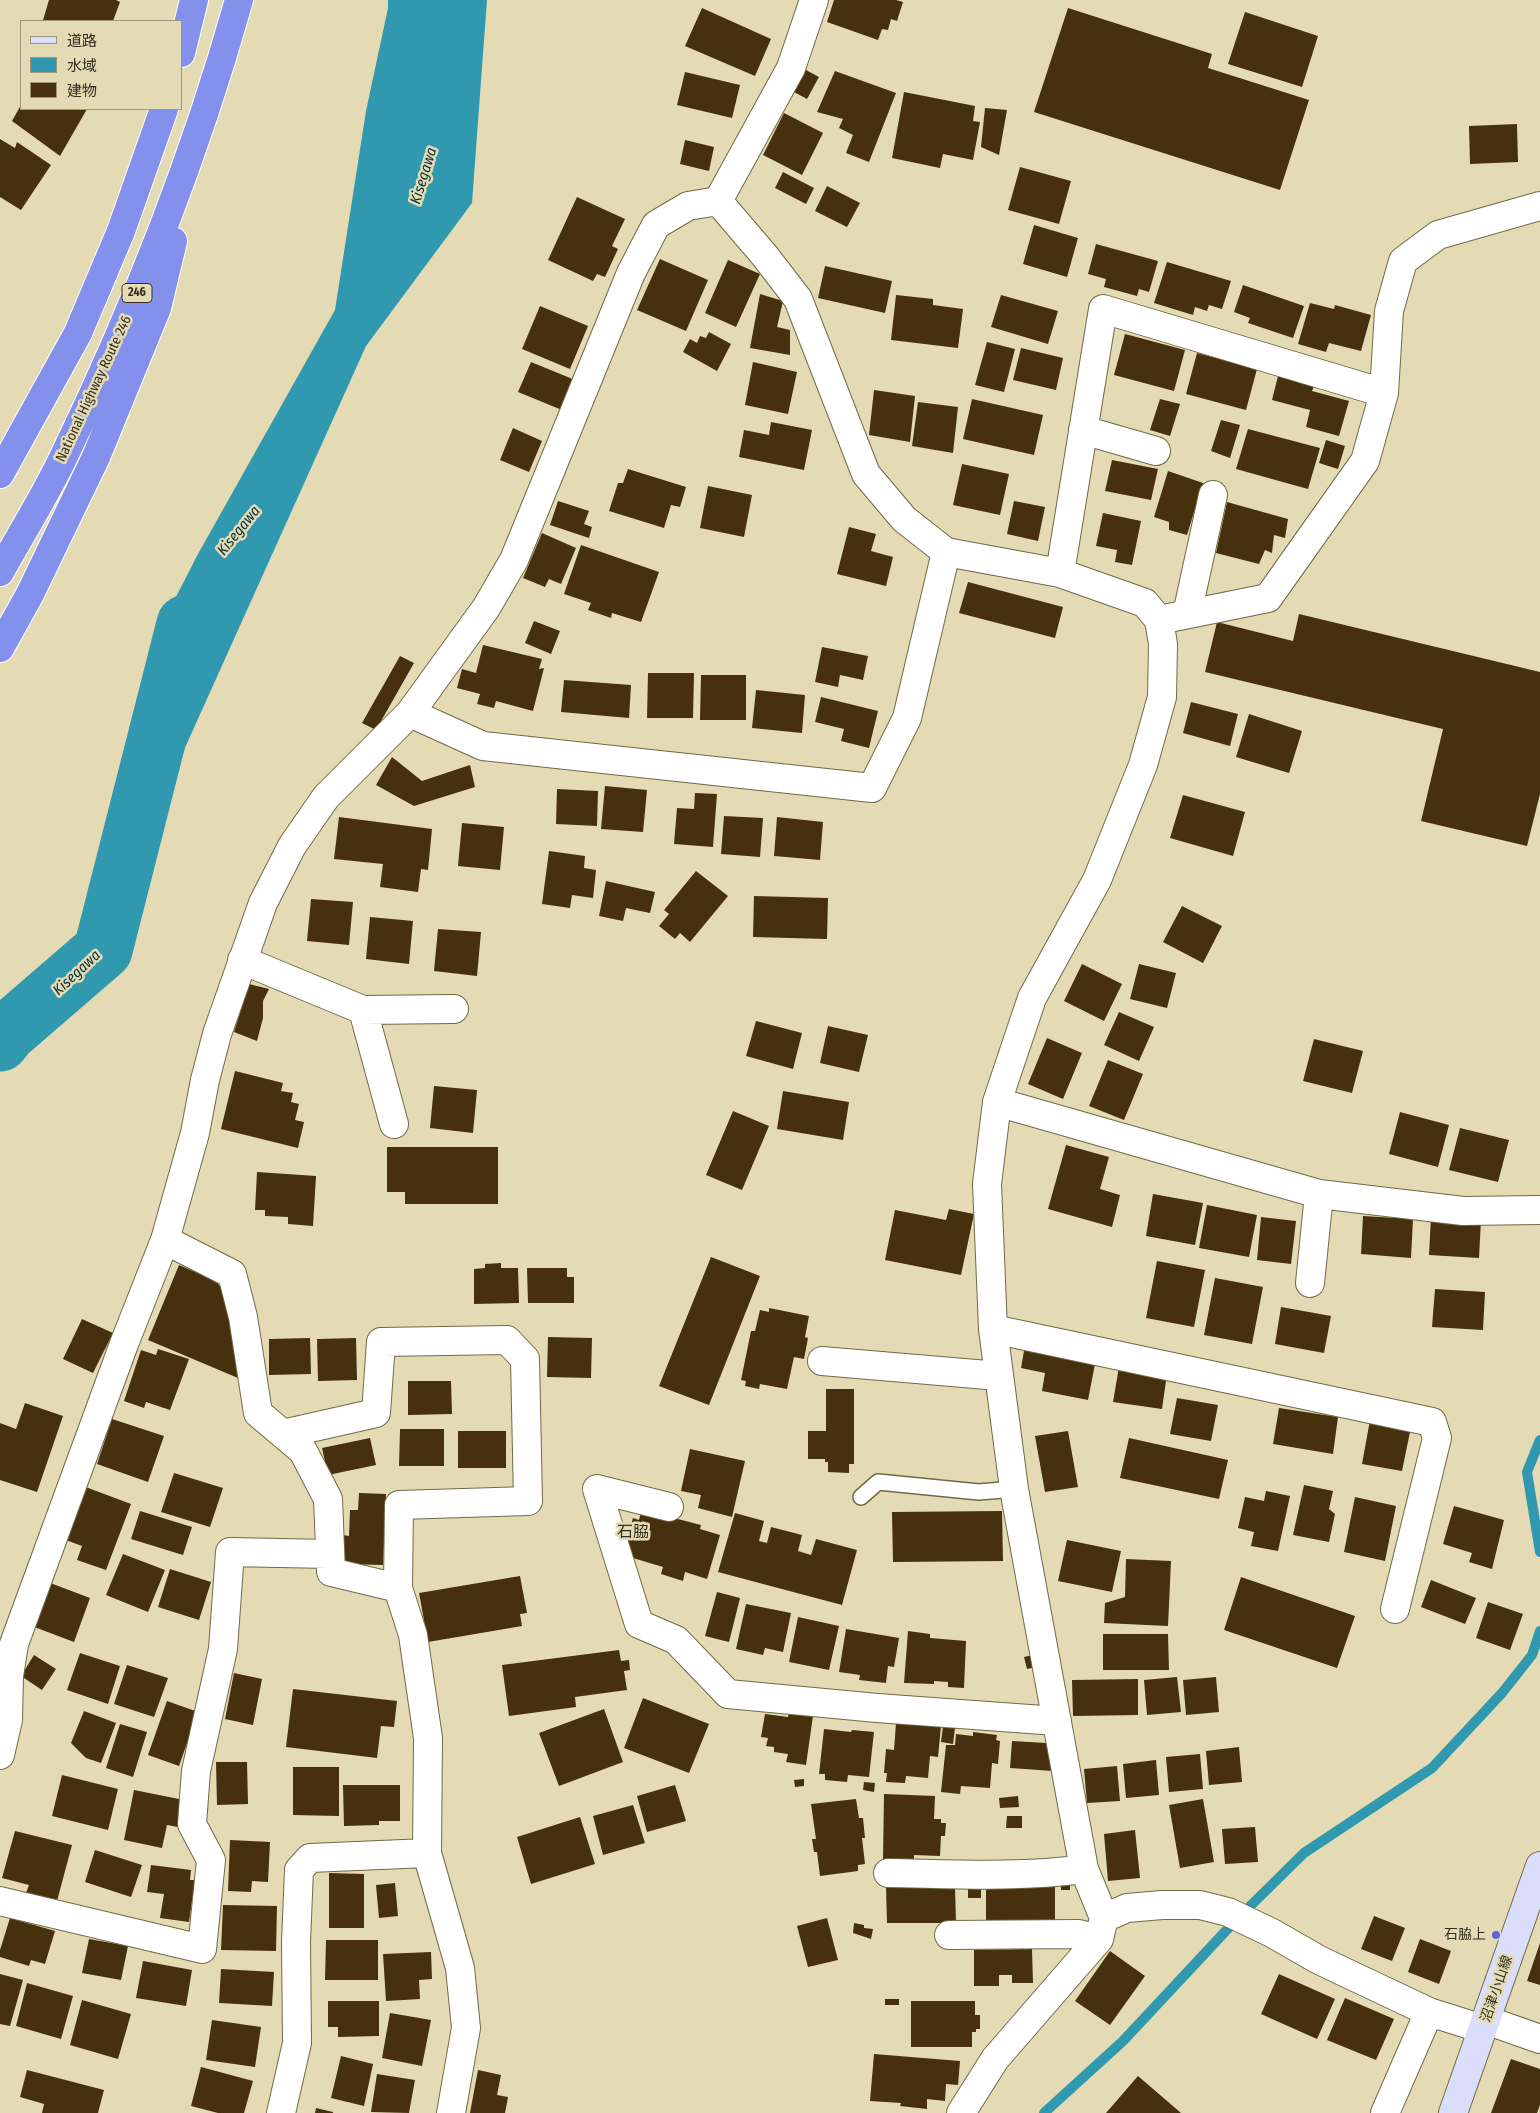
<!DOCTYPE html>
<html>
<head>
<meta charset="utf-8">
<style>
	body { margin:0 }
	#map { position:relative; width:1540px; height:2113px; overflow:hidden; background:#e4dbb5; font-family:"Fira Sans Condensed","Noto Sans JP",sans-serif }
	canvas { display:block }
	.legend { position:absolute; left:20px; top:20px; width:162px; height:90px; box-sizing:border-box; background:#e4dbb5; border:1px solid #9d9679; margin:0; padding:6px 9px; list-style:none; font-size:15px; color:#332f20 }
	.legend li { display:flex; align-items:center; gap:10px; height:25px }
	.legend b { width:25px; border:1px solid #9d9679 }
</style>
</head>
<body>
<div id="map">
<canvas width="1540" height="2113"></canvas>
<ul class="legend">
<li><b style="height:6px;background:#dadefa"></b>道路</li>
<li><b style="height:14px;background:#3098af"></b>水域</li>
<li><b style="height:14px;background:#46300d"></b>建物</li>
</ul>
</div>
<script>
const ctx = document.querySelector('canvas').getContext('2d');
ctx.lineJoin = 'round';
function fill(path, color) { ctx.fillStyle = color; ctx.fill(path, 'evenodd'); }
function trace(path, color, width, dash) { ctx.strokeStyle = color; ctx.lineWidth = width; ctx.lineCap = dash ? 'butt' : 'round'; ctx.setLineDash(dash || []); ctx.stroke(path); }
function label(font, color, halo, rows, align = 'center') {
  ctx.font = font + ' "Fira Sans Condensed","Noto Sans JP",sans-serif'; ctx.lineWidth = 5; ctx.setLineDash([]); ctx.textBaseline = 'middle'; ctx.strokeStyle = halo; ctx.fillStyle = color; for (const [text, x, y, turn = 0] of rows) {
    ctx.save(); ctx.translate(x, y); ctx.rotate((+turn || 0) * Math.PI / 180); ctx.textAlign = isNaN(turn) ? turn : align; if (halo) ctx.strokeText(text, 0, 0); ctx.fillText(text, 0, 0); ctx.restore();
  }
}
const water = new Path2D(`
	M388 0H487L472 203 366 346 170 781 161 626 198 554 335 310 366 111 388 8Z`);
const stream = new Path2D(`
	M1540 1440 1527 1472 1540 1552
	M1044 2113 1123 2041 1236 1920 1304 1853 1432 1768 1502 1693 1532 1655 1540 1631`);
const river = new Path2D(`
	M0 1042 7 1033 103 950 186 624`);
const building = new Path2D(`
	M49 0H116L120 2 113 21H46L43 20Z
	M834 0H896L903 2 897 21 891 19 888 30 882 29 878 40 827 22Z
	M702 8 771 39 755 76 685 46Z
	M1068 8 1212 54 1208 68 1309 100 1280 190 1034 112Z
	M1245 12 1318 36 1302 87 1228 64Z
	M806 70 819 77 807 99 794 92Z
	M835 71 896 93 869 162 846 153 853 135 839 128 843 119 817 112Z
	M685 72 740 85 732 118 677 105Z
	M904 92 975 106 973 121 980 122 973 160 943 154 940 168 892 158Z
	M21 105V109H87L60 156 12 121Z
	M985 108 1007 110 999 155 981 147Z
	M784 113 823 133 802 175 763 155Z
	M1517 124 1518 162 1470 164 1469 126Z
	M0 139 15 148 17 142 51 165 21 210 0 197Z
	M685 140 714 147 709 171 680 164Z
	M1020 167 1071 181 1059 224 1008 210Z
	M783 172 814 188 806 204 775 188Z
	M827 186 860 203 847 227 815 211Z
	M577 197 625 219 612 246 618 249 605 277 597 274 593 281 548 260Z
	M1034 225 1078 238 1067 277 1023 264Z
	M1096 244 1158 261 1149 292 1139 289 1137 296 1104 287 1106 279 1088 274Z
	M660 259 708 280 686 331 637 310Z
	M728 260 760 274 736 327 705 313Z
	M1167 262 1231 281 1222 309 1209 305 1207 311 1195 307 1193 315 1154 303Z
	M825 266 892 281 885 313 818 298Z
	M1243 285 1304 306 1293 338 1248 323 1250 318 1234 312Z
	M760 294 783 301 777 327 790 330V355L750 348Z
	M896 295 933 299V305L963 309 958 348 891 340Z
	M1001 295 1058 311 1048 344 991 327Z
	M1310 303 1334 309 1335 305 1371 315 1361 351 1329 343 1326 352 1298 344Z
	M540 306 588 326 570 369 522 349Z
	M709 332 731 344 717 371 683 352 690 339 697 343 700 336 706 338Z
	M1125 334 1185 350 1174 391 1114 375Z
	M987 342 1015 349 1004 392 975 385Z
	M1021 348 1063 358 1056 390 1013 380Z
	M1197 353 1257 369 1246 410 1186 394Z
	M531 362 575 380 562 410 518 392Z
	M753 362 797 372 788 414 745 405Z
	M1278 376 1314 386 1312 391 1349 401 1339 436 1306 427 1310 410 1272 400Z
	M874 390 915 396 910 442 869 435Z
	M972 399 1043 415 1034 455 963 439Z
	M1160 399 1180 404 1170 436 1150 430Z
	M918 402 958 407 953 453 912 446Z
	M1221 420 1240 425 1230 458 1211 451Z
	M771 422 812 430 804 470 739 457 744 430 769 435Z
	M513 428 542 441 529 472 500 460Z
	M1248 429 1320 448 1308 489 1236 469Z
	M1326 440 1345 446 1338 469 1319 463Z
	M1112 460 1158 469 1151 500 1105 491Z
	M962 464 1009 474 1000 515 953 505Z
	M628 469 686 487 680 507 671 505 664 528 609 511 618 483H623Z
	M1168 471 1203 483 1187 535 1169 530V522L1154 517Z
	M708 486 752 495 744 537 700 528Z
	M558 501 589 511 584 524 592 527 589 538 550 525Z
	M1014 501 1045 507 1038 541 1007 534Z
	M1227 502 1288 519 1285 538 1274 535 1272 553 1265 550 1259 564 1216 553Z
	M1103 513 1141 521 1132 565 1115 562 1117 550 1096 546Z
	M849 527 876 534 871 551 893 557 886 586 837 574Z
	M542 533 576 548 561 584 549 579 545 587 523 578Z
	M581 545 659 572 641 622 612 613 611 618 588 610 591 603 564 594Z
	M968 582 1063 607 1055 638 959 613Z
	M1299 614 1540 672V794L1527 846 1421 821 1443 729 1205 672 1217 622 1293 641Z
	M534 621 560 631 551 654 525 643Z
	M483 645 542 659 539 669 544 668 533 711 496 701 494 708 477 704 480 694 457 688 462 669 476 673Z
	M822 647 868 656 863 680 840 675 838 687 815 682Z
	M400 656 414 663 376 730 362 723Z
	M648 673H694L693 718H647Z
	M701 675H746V720H700Z
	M564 680 631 685 629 718 561 712Z
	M756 690 805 695 802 733 752 728Z
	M821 697 878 711 869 748 841 741 844 729 815 722Z
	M1191 702 1238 714 1230 746 1183 733Z
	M1249 714 1302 731 1289 773 1236 757Z
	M392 757 422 781 470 765 475 787 414 806 376 785Z
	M605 786 647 790 643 832 601 829Z
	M557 789 598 791 597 826 556 824Z
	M695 793 717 794 713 847 674 844 677 808 694 809Z
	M1183 795 1245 812 1233 856 1170 838Z
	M724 816 763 818 760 857 721 854Z
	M339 817 432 829 428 870 421 869 418 892 380 887 383 864 334 859Z
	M777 817 823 822 820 860 774 856Z
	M462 823 504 827 500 870 458 866Z
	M549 851 585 856 584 868 596 870 593 898 572 895 570 908 542 904Z
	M696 871 728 896 690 942 680 933 675 939 659 926 669 914 664 910Z
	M606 881 655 892 650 913 626 908 623 921 599 916Z
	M754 896 828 898 827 939 753 937Z
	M311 899 353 902 349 945 307 941Z
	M1182 906 1222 926 1203 963 1163 942Z
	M370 917 413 921 409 964 366 959Z
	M438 929 481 932 477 976 434 971Z
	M1082 964 1122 984 1104 1021 1064 1001Z
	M1139 964 1176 973 1167 1008 1130 999Z
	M249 984 269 989 263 1001V1018L257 1041 234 1032Z
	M1119 1012 1154 1027 1139 1061 1104 1045Z
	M756 1021 802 1033 793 1069 746 1056Z
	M828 1026 868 1035 859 1072 820 1063Z
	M1047 1038 1082 1053 1063 1099 1028 1084Z
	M1314 1039 1363 1051 1352 1093 1303 1081Z
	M1108 1060 1143 1074 1124 1120 1089 1106Z
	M235 1071 283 1083 281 1091 293 1093 291 1102 299 1104 295 1120 304 1122 298 1148 221 1129Z
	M434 1086 477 1090 473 1133 430 1128Z
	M783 1091 849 1102 843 1140 777 1129Z
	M733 1111 769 1126 742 1190 706 1175Z
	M1400 1112 1449 1125 1438 1167 1389 1154Z
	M1460 1128 1509 1140 1498 1182 1449 1170Z
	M1066 1145 1109 1157 1100 1189 1120 1195 1112 1227 1048 1209Z
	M387 1147H498V1204H405V1192H387Z
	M257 1172 316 1176 313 1226 288 1224V1217L265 1216V1210H255Z
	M1153 1194 1203 1203 1195 1245 1146 1236Z
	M1207 1205 1257 1215 1249 1257 1199 1248Z
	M949 1209 974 1214 961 1275 885 1260 895 1210 946 1220Z
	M1363 1216 1413 1219 1411 1258 1361 1254Z
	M1261 1217 1296 1221 1291 1264 1257 1260Z
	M1431 1217 1481 1220 1479 1258 1429 1255Z
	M711 1257 760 1276 709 1405 659 1386Z
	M1157 1261 1205 1270 1194 1327 1146 1318Z
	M501 1263V1268H518L519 1303 474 1304V1269L485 1268V1264Z
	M179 1265 216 1281 226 1295 238 1378 148 1340Z
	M527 1268H567V1277H574V1303H528Z
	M1215 1278 1263 1287 1252 1344 1204 1335Z
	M1435 1289 1485 1292 1483 1330 1432 1327Z
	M1281 1307 1331 1316 1324 1353 1275 1344Z
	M769 1308 809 1316 805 1337 808 1338 804 1359 794 1357 787 1389 760 1384 759 1389 745 1386 746 1381 741 1380 751 1331H755L760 1310 769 1312Z
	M82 1319 113 1333 93 1373 63 1359Z
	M548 1337 592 1338 591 1378 547 1377Z
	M310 1338 311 1374 269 1375V1339Z
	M356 1338 357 1380 318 1381 317 1339Z
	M1025 1345 1096 1359 1088 1400 1042 1391 1045 1373 1021 1368Z
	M158 1349 189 1359 170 1410 146 1402 144 1408 124 1401 141 1350 156 1355Z
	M1119 1367 1167 1374 1162 1409 1113 1402Z
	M408 1381H451L452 1414 408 1415Z
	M826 1389H854V1464H849V1473L828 1472V1462H825V1459H808V1431H826Z
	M1177 1398 1218 1405 1211 1441 1170 1434Z
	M25 1403 63 1416 37 1492 0 1480V1423L16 1429Z
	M1279 1408 1338 1417 1333 1454 1273 1444Z
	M112 1419 164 1436 148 1482 97 1464Z
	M1370 1420 1411 1427 1402 1471 1362 1464Z
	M400 1429H444V1466H399Z
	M458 1431H506V1468H458Z
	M1068 1431 1078 1487 1045 1492 1035 1436Z
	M370 1438 376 1465 328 1475 322 1448Z
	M1129 1438 1228 1460 1219 1499 1120 1478Z
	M690 1449 745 1461 732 1517 698 1508 701 1495 681 1491Z
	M174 1473 223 1488 210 1527 161 1512Z
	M1304 1485 1333 1491 1329 1509 1335 1514 1329 1542 1293 1535Z
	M83 1486 131 1504 106 1570 77 1560 82 1546 63 1539Z
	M1266 1491 1290 1496 1278 1551 1251 1546 1254 1532 1238 1528 1245 1497 1264 1501Z
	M359 1493 386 1494 383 1565 342 1564 343 1535 349 1536 350 1510H358Z
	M1355 1497 1396 1506 1385 1561 1344 1552Z
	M1454 1506 1504 1520 1492 1569 1469 1562 1472 1553 1443 1544Z
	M140 1511 192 1527 183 1555 131 1539Z
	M1002 1511 1003 1561 893 1562 892 1512Z
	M641 1512 670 1517 701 1525 700 1529 720 1535 707 1579 685 1572 683 1581 661 1574 663 1567 623 1555 633 1518 639 1520Z
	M735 1513 764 1521 759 1541 767 1543 771 1527 802 1535 798 1551 811 1555 816 1539 857 1550 842 1605 718 1572Z
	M1067 1540 1121 1551 1112 1592 1058 1581Z
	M123 1554 165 1570 148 1612 106 1595Z
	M1126 1559 1171 1561 1168 1626 1104 1623 1105 1603 1125 1597Z
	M170 1569 211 1582 199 1620 158 1607Z
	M520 1576 527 1613 520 1614 522 1626 428 1642 419 1593Z
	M1241 1577 1355 1616 1337 1668 1224 1630Z
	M1431 1580 1476 1598 1465 1624 1421 1607Z
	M45 1581 90 1598 74 1642 29 1625Z
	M717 1592 740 1598 729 1642 705 1636Z
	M1488 1602 1523 1614 1510 1650 1476 1638Z
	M746 1604 791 1613 783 1652 765 1648 763 1655 736 1649Z
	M798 1617 839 1626 829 1670 789 1662Z
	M846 1629 899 1638 894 1667 888 1666 886 1683 859 1680 860 1675 839 1672Z
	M908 1631 930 1634V1638L966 1641 964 1688 948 1687V1682L934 1681V1684L904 1683Z
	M1103 1634H1168L1169 1670H1103Z
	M619 1650 621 1661 629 1660 630 1670 624 1671 627 1690 575 1697 576 1707 509 1716 502 1665Z
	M80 1653 120 1666 108 1704 67 1690Z
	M34 1655 56 1669 42 1690 21 1676Z
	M1033 1655 1036 1667 1027 1669 1024 1657Z
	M127 1665 168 1678 154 1717 114 1704Z
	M234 1673 262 1679 253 1725 225 1719Z
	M1177 1677 1181 1712 1147 1715 1144 1680Z
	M1216 1677 1219 1712 1186 1715 1183 1680Z
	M1138 1679V1715L1073 1716 1072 1680Z
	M293 1689 397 1701 394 1727 381 1726 377 1758 286 1747Z
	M643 1698 709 1724 689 1773 624 1748Z
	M167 1701 198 1712 179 1766 148 1755Z
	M604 1709 623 1762 559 1786 539 1733Z
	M84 1711 116 1723 101 1763 86 1758 71 1743Z
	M789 1712 813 1716 806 1765 786 1762 788 1754 774 1752V1747L766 1746 768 1738 761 1737 765 1714 788 1717Z
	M896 1723 941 1726 938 1757 930 1756 928 1778 906 1776 905 1783 886 1782 887 1773H884L886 1749 894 1750Z
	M120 1724 147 1732 133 1777 106 1768Z
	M943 1726 955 1728 953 1744 941 1742Z
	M824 1729 851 1732 852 1730 874 1732 869 1777 848 1775 847 1782 825 1780V1774H819Z
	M973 1732 997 1735 996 1740 1000 1741 998 1764 992 1763 990 1788 961 1786 960 1794 941 1792 946 1745H955L956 1734 973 1736Z
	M1012 1741 1046 1743 1053 1771 1010 1768Z
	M1239 1747 1242 1782 1209 1785 1206 1751Z
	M1200 1754 1203 1789 1169 1792 1166 1757Z
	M1156 1760 1159 1795 1126 1798 1123 1764Z
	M216 1762H247L248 1804 217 1805Z
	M1117 1766 1120 1801 1087 1803 1084 1769Z
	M293 1767H339V1816L293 1815Z
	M62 1775 118 1789 108 1830 52 1816Z
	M804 1779V1786L795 1787 794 1780Z
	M864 1782 875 1783 874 1792 863 1790Z
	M343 1785H400V1821H379V1825L344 1826Z
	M675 1785 686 1821 647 1832 637 1796Z
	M134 1790 184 1800 178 1827 167 1825 162 1848 124 1840Z
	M884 1794 935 1796 934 1819H941V1823H946L945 1836H941L940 1856 914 1855V1860L883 1859Z
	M1018 1796 1019 1807 1000 1808 999 1798Z
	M856 1799 859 1818H863L865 1838H862L865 1864 858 1865V1871L820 1876 817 1852H814L812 1839H816L811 1804Z
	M1203 1799 1214 1862 1180 1868 1169 1805Z
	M633 1805 645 1843 603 1855 593 1816Z
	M1007 1816H1022V1828H1006Z
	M580 1817 595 1864 531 1884 517 1837Z
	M1255 1827 1258 1862 1225 1864 1222 1829Z
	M1135 1830 1140 1878 1108 1881 1104 1834Z
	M15 1831 72 1845 57 1901 26 1893 29 1885 2 1878Z
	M230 1840 270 1842 268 1882 252 1881 251 1892 228 1891Z
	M95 1850 142 1865 131 1897 85 1882Z
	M151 1865 191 1870 190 1880H195L189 1922 160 1918 164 1894 147 1892Z
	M329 1873 364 1874V1928H329Z
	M1061 1881H1070V1890H1061Z
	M395 1883 398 1916 379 1918 376 1885Z
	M968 1885H981V1898H968Z
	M986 1886H1055V1921H986Z
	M886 1887H955L956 1923H887Z
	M223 1905 277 1906 276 1951 221 1950Z
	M1374 1916 1405 1928 1392 1961 1361 1949Z
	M10 1918 55 1931 45 1964 31 1960 29 1966 0 1957V1950Z
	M827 1918 838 1960 808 1967 797 1926Z
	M854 1923 864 1925V1928L873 1929 871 1939 853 1933Z
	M89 1939 128 1946 121 1980 82 1973Z
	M1420 1939 1451 1951 1439 1984 1408 1972Z
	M326 1940H378V1980H325Z
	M1540 1943V1985L1527 1981Z
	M1032 1949 1033 1983H1012V1975H999V1986H974V1950Z
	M1110 1951 1145 1976 1110 2025 1075 2001Z
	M431 1952 432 1979 419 1980 420 1999 386 2001 383 1954Z
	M143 1961 192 1970 186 2006 136 1998Z
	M221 1969 274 1972 272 2006 219 2003Z
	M0 1974 23 1980 10 2026 0 2024Z
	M1279 1974 1335 1999 1317 2039 1261 2014Z
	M27 1983 73 1996 61 2039 16 2026Z
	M1345 1998 1394 2019 1376 2060 1327 2040Z
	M885 1999H899V2005H885Z
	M82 2000 131 2014 118 2059 70 2045Z
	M328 2001H379V2036L338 2037V2027H328Z
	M911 2001H975V2015H980V2029H976V2032H972V2047H911Z
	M390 2013 431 2020 422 2066 382 2058Z
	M212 2020 261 2027 255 2067 206 2060Z
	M874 2054 960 2061 958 2085 946 2084 945 2101 927 2099V2109L900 2106 901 2103 870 2101Z
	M341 2056 373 2064 364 2106 331 2098Z
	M1511 2059 1540 2069V2105L1537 2113H1491Z
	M201 2067 253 2081 244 2113H218L191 2106Z
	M27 2070 104 2090 98 2113H42L44 2104 20 2097Z
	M478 2070 501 2075 497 2095 508 2097 505 2113H470Z
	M377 2074 415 2080 409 2113 371 2112Z
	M1138 2076 1181 2113H1106Z
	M316 2108 333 2112V2113H315Z`);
const lane = new Path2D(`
	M861 1497 878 1482 979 1492 1014 1489`);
const street = new Path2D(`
	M718 201 765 256 798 299 866 474 904 519 946 552 1060 573 1145 603 1159 620 1163 644 1162 697 1143 765 1097 880 1032 998 997 1102 987 1184 993 1329 1014 1489 1084 1869 1104 1918
	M1083 430 1156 451
	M1060 573 1103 309 1384 393
	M1187 614 1213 495
	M1159 620 1268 598 1365 461 1384 393 1389 311 1403 261 1438 235 1540 206
	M410 713 483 746 872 788 907 718 946 552
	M242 960 363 1010 454 1009
	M363 1010 394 1124
	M997 1102 1319 1194 1463 1211 1540 1210
	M165 1240 232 1274 243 1317 258 1413 303 1451 328 1499 331 1572 398 1588 413 1635 428 1738 427 1853 460 1968 466 2028 451 2113
	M1310 1283 1319 1194
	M993 1329 1432 1422 1437 1438 1395 1609
	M822 1361 999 1376
	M283 1434 376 1413 381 1342 507 1340 525 1359 528 1501 399 1505 398 1588
	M597 1489 639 1624 676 1640 728 1694 877 1708 1057 1721
	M597 1489 669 1507
	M0 1755 8 1720 9 1676 14 1644 124 1344 165 1240 195 1133 205 1080 217 1034 263 903 292 846 326 797 410 713 486 608 514 560 631 273 656 225 688 206 718 201 791 68 814 0
	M888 1873C953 1874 1019 1878 1084 1869
	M0 1901 202 1949 211 1860 192 1824 196 1771 223 1649 230 1552 329 1554
	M949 1935 1079 1934 1099 1939
	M1486 2020 1540 2039
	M281 2113 297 2043 296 1942 299 1870 310 1858 427 1853
	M961 2113 995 2059 1099 1939 1104 1918 1127 1908 1162 1905H1200L1228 1912 1272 1933 1319 1960 1429 2012 1483 2029
	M1385 2113 1429 2012`);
const secondary = new Path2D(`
	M1453 2113 1540 1866`);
const highway = new Path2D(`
	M181 53 194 0
	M0 474 78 333 121 231 164 109
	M0 572C21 534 45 496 64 456 135 309 195 157 239 0
	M0 648 30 594 96 457 157 308 173 241`);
const markers = [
	[1496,1935,5,"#5c65dd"]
];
const shields = [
	[137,293,30]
];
const shieldNames = [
	["246",137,293]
];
const streetNames = [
	["National Highway Route 246",94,389,-65],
	["沼津小山線",1497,1989,-71]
];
const poiNames = [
	["石脇上",1486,1935]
];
const waterNames = [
	["Kisegawa",424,176,-73],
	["Kisegawa",239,531,-51],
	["Kisegawa",77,973,-43]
];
const quarterNames = [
	["石脇",633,1533]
];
fill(water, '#3098af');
trace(stream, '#3098af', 10);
trace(river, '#3098af', 59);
fill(building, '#46300d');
trace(lane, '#716947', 18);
trace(street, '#716947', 30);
trace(secondary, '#716947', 30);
trace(highway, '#fff', 30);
trace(lane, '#fff', 15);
trace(street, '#fff', 28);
trace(secondary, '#dadefa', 28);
trace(highway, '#8391ed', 28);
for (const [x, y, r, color] of markers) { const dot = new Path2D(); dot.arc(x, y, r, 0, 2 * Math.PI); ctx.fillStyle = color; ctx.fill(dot); trace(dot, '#e4dbb5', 2); }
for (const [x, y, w] of shields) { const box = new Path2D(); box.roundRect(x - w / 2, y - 9.5, w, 19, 4); ctx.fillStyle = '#e4dbb5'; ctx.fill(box); trace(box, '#332f20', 1); }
label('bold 12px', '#332f20', null, shieldNames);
label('14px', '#332f20', '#e4dbb5', streetNames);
label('14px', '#332f20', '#e4dbb5', poiNames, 'right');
label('italic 15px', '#00303a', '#e4dbb5', waterNames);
label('16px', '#332f20', '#e4dbb5', quarterNames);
</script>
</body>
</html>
